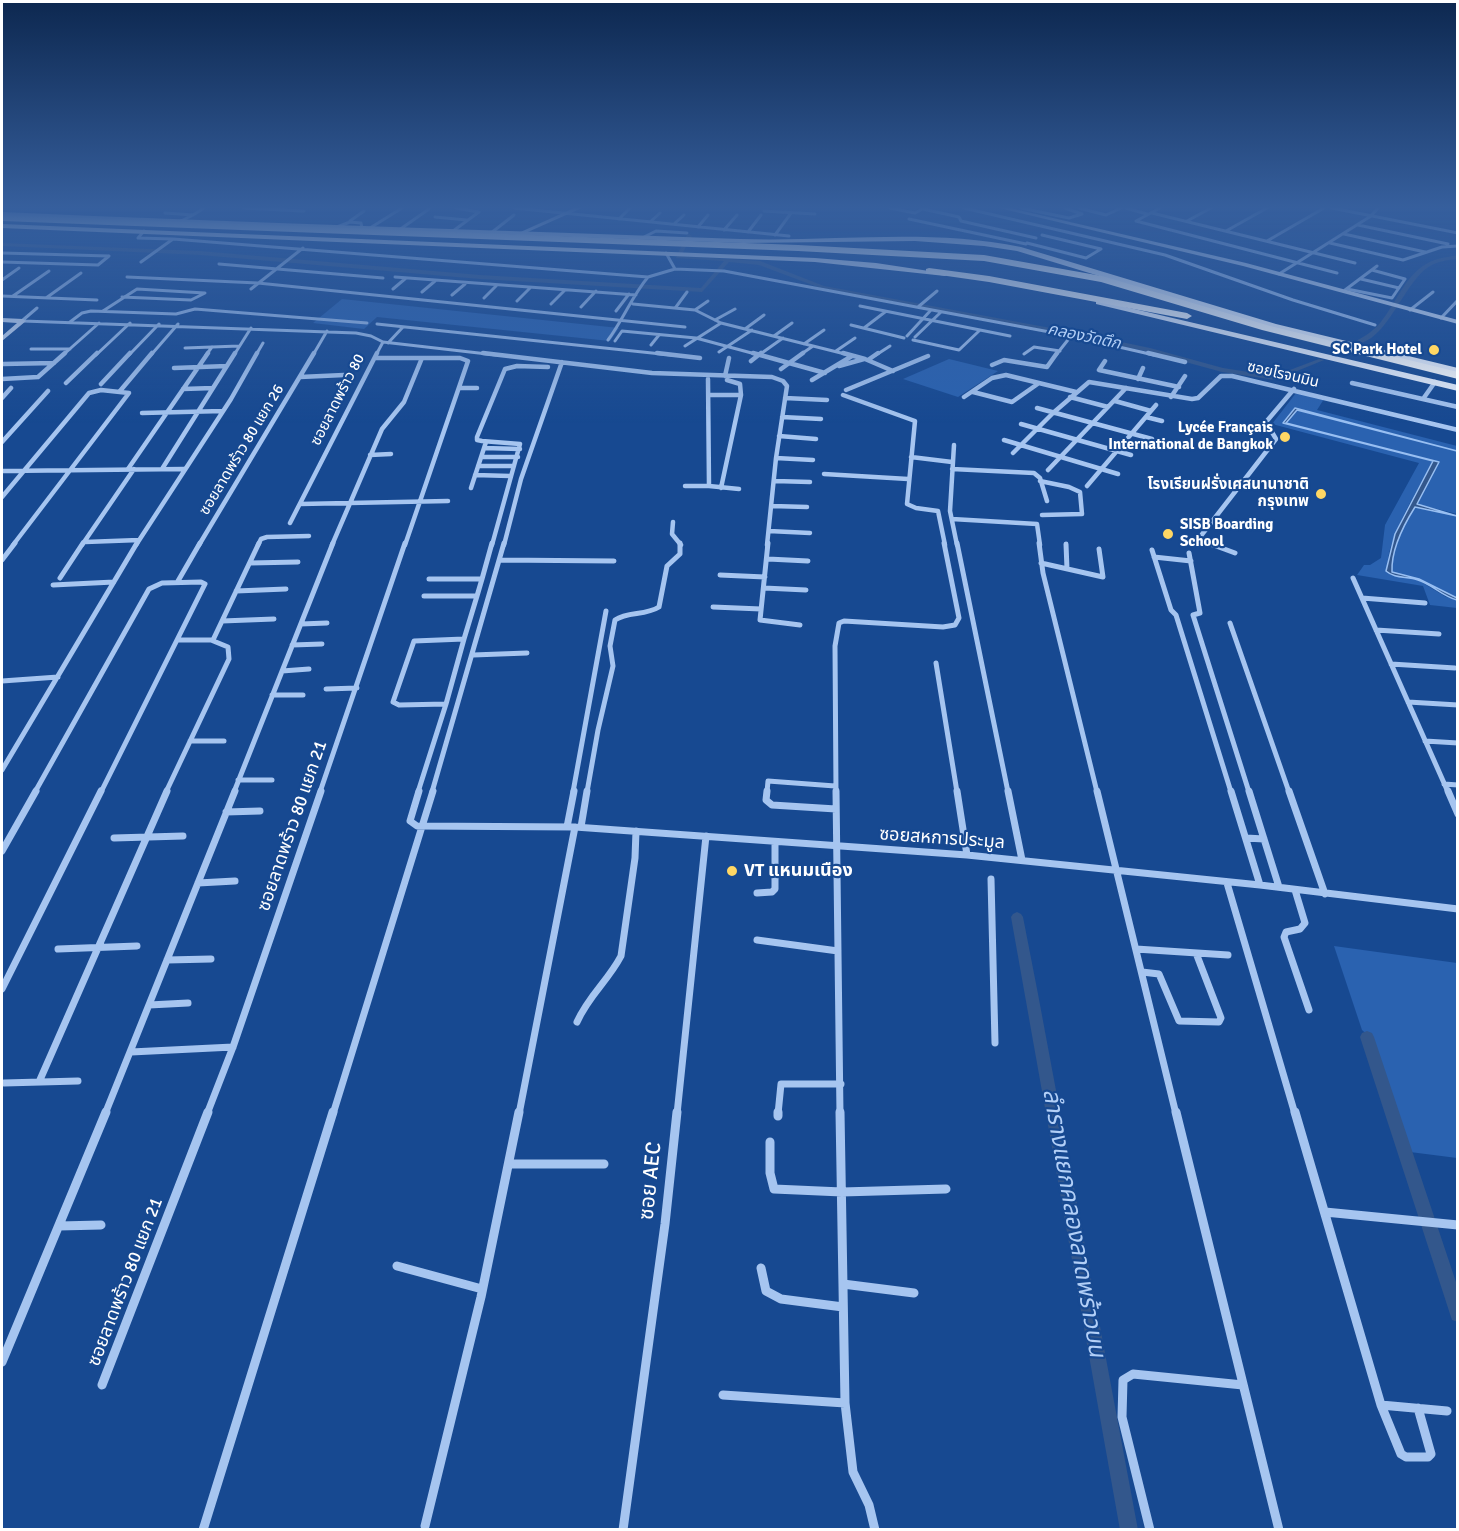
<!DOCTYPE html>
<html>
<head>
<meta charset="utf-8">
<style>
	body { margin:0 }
	#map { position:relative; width:1459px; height:1531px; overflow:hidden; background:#174991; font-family:Signika,sans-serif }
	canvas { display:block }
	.frame { position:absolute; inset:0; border:3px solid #fff; pointer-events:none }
</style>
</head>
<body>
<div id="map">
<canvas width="1459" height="1531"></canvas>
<div class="frame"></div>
</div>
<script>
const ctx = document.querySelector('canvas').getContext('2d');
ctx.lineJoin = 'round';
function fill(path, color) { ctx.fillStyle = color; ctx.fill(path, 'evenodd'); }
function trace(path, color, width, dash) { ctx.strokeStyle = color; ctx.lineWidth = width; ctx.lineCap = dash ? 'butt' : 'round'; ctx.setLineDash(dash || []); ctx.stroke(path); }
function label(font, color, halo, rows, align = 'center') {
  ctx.font = font + ' Signika,"Noto Sans Thai",sans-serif'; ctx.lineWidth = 4.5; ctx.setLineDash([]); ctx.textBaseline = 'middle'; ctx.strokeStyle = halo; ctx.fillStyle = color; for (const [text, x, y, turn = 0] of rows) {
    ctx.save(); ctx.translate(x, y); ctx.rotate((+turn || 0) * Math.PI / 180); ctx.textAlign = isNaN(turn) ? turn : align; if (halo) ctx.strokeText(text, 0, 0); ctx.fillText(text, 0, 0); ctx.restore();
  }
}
const green = new Path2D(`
	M342 299 619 328 610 341 377 317 364 329 313 323Z
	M949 359 998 371 958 397 903 379Z
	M1296 393 1324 399 1317 410 1457 446V514L1417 504 1439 462 1386 449 1433 461C1420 487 1380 548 1389 574L1418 580 1446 597 1457 600V608L1430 605 1423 586 1357 575 1364 565H1370L1381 558 1385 525 1419 463 1272 424Z
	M1417 506 1457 516V598L1449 595 1425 582 1392 572C1391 550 1402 522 1417 506Z
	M1334 946 1457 963V1158L1410 1152 1371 1038 1362 1030Z`);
const water = new Path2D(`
	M1295 408 1457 451 1297 410 1286 423 1439 462 1417 504 1457 516 1415 507C1403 526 1391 549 1392 572L1419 579 1457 598V600C1442 596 1433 585 1418 580 1407 576 1395 579 1386 571L1395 534 1433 461 1283 423Z`);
const canal = new Path2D(`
	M689 234 692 236 681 256 760 261 824 286 1083 334 1150 348 1223 368 1274 376 1319 359 1324 360 1275 380 1222 372 1149 352 1083 338 823 289 759 265 729 262 702 292 480 279 200 255 2 246V243L200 251 480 275 701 288 724 261 676 258 686 236Z
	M1458 255V259C1448 260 1439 261 1430 266 1403 282 1387 344 1354 344V342C1364 337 1373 331 1380 323 1396 304 1404 277 1426 264 1436 258 1447 257 1458 255Z
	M1346 345 1349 347 1348 348 1334 356 1329 355Z
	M1017 912 1021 914 1023 917 1038 994 1138 1530H1120L1011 917 1013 914Z
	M1367 1031 1372 1033 1374 1037 1458 1288V1322L1452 1320 1450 1314 1360 1037 1362 1033Z`);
const streetFar4 = new Path2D(`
	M244 208 304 211
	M514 208 789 236
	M890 208 915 213 924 208
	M964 208 1165 255 1293 300 1375 325
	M1021 208 1069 218 1082 214 1065 208
	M1079 208 1106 215 1121 208
	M1126 208 1147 214
	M1160 208 1136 221 1337 273
	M1332 208 1458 233
	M923 209 959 217 961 221 1036 238
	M764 211 815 214
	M165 213 193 215 181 221
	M1152 213 1355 263
	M193 215 204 208
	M435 217 467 220
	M619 219 630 208
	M909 219 1026 244
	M350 221 364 211
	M1187 221 1211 208
	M650 222 660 213
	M674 224 684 215
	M1358 225 1448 244
	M337 227 350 222 361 223 362 228
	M698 227 708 215
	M370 228 402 208
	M399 230 429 209
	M724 230 737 215
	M144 231 138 238 173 239
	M453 231 479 212 456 208
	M1226 231 1267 208
	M748 232 761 215
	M491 233 514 215
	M1344 234 1425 252
	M775 235 791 213
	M644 237 656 231 687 233
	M1267 241 1324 208
	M1027 243 1086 258 1101 249 1042 235
	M1330 243 1403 260 1442 247 1458 246
	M2 253 109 256
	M666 253 675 269 724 271 1071 336 1154 355
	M2 262 98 265 109 256
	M141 262 173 239 648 277 675 269
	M219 264 383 278
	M1279 274 1371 216 1378 208
	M127 277 258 283 685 327
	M395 277 636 295
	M1361 279 1399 288
	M2 280 19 268
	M251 289 303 248
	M393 289 406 278
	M1347 289 1392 298 1405 279 1372 270
	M1345 290 1377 266
	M422 292 435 281
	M452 295 465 284
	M2 296 97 300
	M13 296 49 271
	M46 298 81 273
	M484 298 496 286
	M517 301 530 288
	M551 304 565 290
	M633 304 695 310 721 323 849 355
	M860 306 1010 336
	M581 307 596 291
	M676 307 687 292
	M918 307 937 291
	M695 310 708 301
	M1410 310 1433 292
	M103 311 137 289 205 293 191 300 122 297
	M616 311 629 294
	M1441 318 1458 300
	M23 320 37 308
	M715 320 735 309
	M23 321 356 333 371 336 383 342 376 355
	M70 322 82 313 91 311 176 314 195 309 367 323
	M377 324 671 355
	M851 325 904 338
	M864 328 885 312
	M745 329 764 315
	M774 336 792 323
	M907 336 931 310
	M915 337 941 312
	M608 340C623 320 632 296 648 277
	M913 340 959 350 980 330
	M615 341 622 331 696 338 759 355
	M383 342 496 355
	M388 343 403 327
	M804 344 824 330
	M651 345 659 335
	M685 346 721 323
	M185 348 239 346
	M31 349H70
	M836 351 855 338
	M719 352 752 330
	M1024 354 1034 347 1060 351
	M63 355 99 323
	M96 355 130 323
	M129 355 159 324
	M151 355 178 324
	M206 355 212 347
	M234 355 251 328
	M256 355 263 343
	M313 355 327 331
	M759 355 783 338
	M800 355 813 346
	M876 355 890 346
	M1056 355 1071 336`);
const streetFar3 = new Path2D(`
	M483 353 652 373 772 377 783 381 787 386 776 458 767 545
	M657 353 700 358
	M753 353 825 373
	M843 353 865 359 893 371
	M1148 353 1185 362
	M375 358H460L468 361 405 545
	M868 360 878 353
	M751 361 761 353
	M1105 361 1099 370 1179 387
	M3 364 54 363
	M992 365 1004 360 1047 367 1057 353
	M839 366 864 359
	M174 368 227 366
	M781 369 803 353
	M725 376 729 358
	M300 377 344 375
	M2 379 38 377 65 353
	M708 379 709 486 739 489
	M1138 379 1143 368
	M812 380 852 356
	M66 383 97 353
	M1352 383 1458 407
	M101 384 130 353
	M459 388H477
	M183 389 213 388
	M846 390 928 356
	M120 391 152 353
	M973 392 1012 402 1039 383
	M709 395H741
	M843 395 915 421 907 504 916 508 938 511 945 545
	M964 397 992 378 1006 375 1076 392
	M1070 397 1108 407
	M1171 397 1185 376
	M2 398 11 388
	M785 398 827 400
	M1423 399 1435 382
	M1115 401 1151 411
	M1037 408 1152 439
	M142 413 223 411
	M782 417 821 419
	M1146 417 1162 421
	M1021 424 1131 455
	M779 436 816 439
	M1004 440 1118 474
	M2 442 48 391
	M954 445 950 511 957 545
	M484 448 520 449
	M1013 453 1053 413 1089 382 1192 399 1198 398 1221 376H1232L1458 430
	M370 455 391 454
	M481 457H518
	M911 457 952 462
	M776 458 813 460
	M478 466H514
	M128 469 208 353
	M162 469 235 353
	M952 469 1034 473 1040 478 1047 501
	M1048 470 1126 388
	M2 471 184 469
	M824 474 908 479
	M475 475 510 476
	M775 481 810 482
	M1040 481 1069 487 1080 492 1082 514 1042 515
	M685 486H709
	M1087 486 1156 405
	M471 488 486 442
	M721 488 741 395 740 384 727 380
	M2 497 89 393 101 390 129 393 13 545
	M300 504 448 501
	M772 506 807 507
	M952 519 1037 524 1040 545
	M673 522 672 534 681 545
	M290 523 377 353
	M769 531 810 533
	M85 542 139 540
	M82 545 134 469
	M136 545 231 399 257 353
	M199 545 314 353
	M258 545 261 539 267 537 309 536
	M332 545 382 429 404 402 422 358
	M492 545 520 444 482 441 477 440V437L505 369 517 366 548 367
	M504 545 521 479 562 362
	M1212 545 1204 542 1200 537 1276 439 1266 422 1294 389`);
const streetFar2 = new Path2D(`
	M768 543 760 620 800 625
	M957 543 1008 792
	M1039 543 1043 573 1097 792
	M1208 543 1235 553
	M1066 544 1067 569
	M1152 550 1171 610 1176 615 1231 792
	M1189 553 1200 613 1193 615 1249 792
	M1154 557 1191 561
	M768 559 808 561
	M2 560 15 543
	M500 560 614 561
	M250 563 298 562
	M1041 563 1103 577 1099 549
	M720 575 765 577
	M60 578 83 543
	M1353 578 1448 792
	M429 579H482L477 596
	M482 579 492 543
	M178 581 200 543
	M53 585 114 582
	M764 588 806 590
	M236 591 286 589
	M1362 598 1425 603
	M713 607 761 609
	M222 621 274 619
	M1230 623 1289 792
	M301 624 327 623
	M1376 630 1439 634
	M213 640 259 543
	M292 645 322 644
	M473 655 527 653
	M936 663 957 792
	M1391 664 1455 668
	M282 671 309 669
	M2 681 58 677
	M326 689 357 688
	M272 695H303
	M1408 702 1458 705
	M446 704 464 639
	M190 741H224
	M1425 741 1458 743
	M2 770 137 543
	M238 780H272
	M1444 784 1458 785
	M35 792 149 589 162 583 201 582 205 584 101 792
	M166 792 229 659 228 647 211 640H179
	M234 792 333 543
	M320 792 405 543
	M418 792 446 704 399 705 393 702 414 641 464 639 477 596H424
	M432 792 504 543
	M573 792 606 611
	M587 792 598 730 613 666 610 646 615 620C628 611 645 616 659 607L667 566 680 554V543
	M767 792 768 781 835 786
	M836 792 835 646 839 623 844 621 943 627 955 625 959 618 944 543`);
const streetFar1 = new Path2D(`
	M419 791 410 821 417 826 575 827 967 855 1260 885 1458 909
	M767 791 766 800 772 805 836 809
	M836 791 840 1114
	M957 791 967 855
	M1008 791 1022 860
	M1097 791 1176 1114
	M1231 791 1260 885
	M1249 791 1279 887
	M1289 791 1325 894
	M1448 791 1458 814
	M226 812 260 811
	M567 827 574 791
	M581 827 587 791
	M114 838 183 836
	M1246 838 1264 839
	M2 851 36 791
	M991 879 995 1043
	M198 883 235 881
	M1227 883 1295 1114
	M1295 890 1305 923 1300 929 1286 932 1284 937 1309 1010
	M757 893 772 892 775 889V843
	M757 940 838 951
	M58 949 137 946
	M1136 949 1228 955
	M167 960 211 959
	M1142 972 1159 974 1179 1021 1219 1022 1221 1018 1196 953
	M2 989 101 791
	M149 1005 188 1003
	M577 1022C589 995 608 981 621 956L635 858 636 831
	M131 1052 233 1047
	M39 1082 167 791
	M4 1083 78 1081
	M105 1114 235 791
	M207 1114 233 1047 321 791
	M333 1114 433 791
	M519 1114 575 827
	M677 1114 706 836
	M778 1114 781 1084H841`);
const street = new Path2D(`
	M840 1112 845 1403 853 1472 869 1505 875 1530
	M1176 1112 1279 1530
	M1295 1112 1381 1405 1401 1454 1406 1457H1428L1431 1454 1418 1408
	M778 1116V1112
	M770 1142V1173L774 1189 842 1192 946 1189
	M509 1164H604
	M1325 1212 1458 1225
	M59 1226 101 1225
	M397 1266 482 1289
	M761 1268 766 1291 781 1299 843 1307
	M843 1284 914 1293
	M2 1362 106 1112
	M102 1385 208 1112
	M723 1395 845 1403
	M1381 1405 1447 1411
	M425 1526 481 1297 519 1112
	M203 1530 333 1112
	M623 1530 665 1224 677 1112
	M1150 1530 1122 1417 1123 1380 1133 1374 1243 1385`);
const secondary = new Path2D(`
	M574 208H582L521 235 516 234Z
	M999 208H1010L1246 263 1458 320V324L1243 266Z
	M2 318 23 319 26 321 2 341V336L17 323 2 322Z`);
const primary = new Path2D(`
	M2 212C248 223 494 230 740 239 833 242 928 228 1021 247L1276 324 1458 368V374L1270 328 1017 251 984 246 915 241 743 243 95 220 2 216Z
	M2 224 815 258 876 263 949 274 945 276 815 262 2 228Z
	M1096 300 1458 385V391L1096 304Z`);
const highway = new Path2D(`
	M2 215 798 245 984 255 1102 276 1270 326 1458 372V379L1262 330 1101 282 984 261 798 251 2 221Z
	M929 268 989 276 1187 313 1192 316 1187 319 989 282 926 273V269Z`);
const markers = [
	[1434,350,6,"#ffd764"],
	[1285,437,6,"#ffd764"],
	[1321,494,6,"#ffd764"],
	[1168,534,6,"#ffd764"],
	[732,871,6,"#ffd764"]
];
const farPoinames = [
	["SC Park Hotel",1422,350],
	["Lycée Français",1273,428],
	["International de Bangkok",1273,445],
	["โรงเรียนฝรั่งเศสนานาชาติ",1309,485],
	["กรุงเทพ",1309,502],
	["SISB Boarding",1180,525,"left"],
	["School",1180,542,"left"]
];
const farStreetnames = [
	["ซอยโรจนมิน",1283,375,13],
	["ซอยลาดพร้าว 80",338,400,-63],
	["ซอยลาดพร้าว 80 แยก 26",242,450,-59]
];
const farWaternames = [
	["คลองวัดตึก",1084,337,12]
];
const streetNames = [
	["ซอยลาดพร้าว 80 แยก 21",293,826,-71],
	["ซอยสหการประมูล",942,839,4],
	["ซอยลาดพร้าว 80 แยก 21",126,1282,-69]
];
const poiNames = [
	["VT แหนมเนือง",744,871]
];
const nearStreetnames = [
	["ซอย AEC",651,1181,-84]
];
const nearWaternames = [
	["ลำรางแยกคลองลาดพร้าวบน",1073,1223,80]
];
fill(green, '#2a62b0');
fill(water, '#33578c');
trace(water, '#98bff2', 1.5);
fill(canal, '#33578c');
trace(streetFar4, '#a6c5f0', 3);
trace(streetFar3, '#a6c5f0', 4.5);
trace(streetFar2, '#a6c5f0', 5);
trace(streetFar1, '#a6c5f0', 7);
trace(street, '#a6c5f0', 9);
fill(secondary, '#d3e3fb');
fill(primary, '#eef4ff');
fill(highway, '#fff');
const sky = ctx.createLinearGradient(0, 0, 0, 423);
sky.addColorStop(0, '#0d2850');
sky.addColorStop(0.49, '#365f9d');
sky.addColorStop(1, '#365f9d00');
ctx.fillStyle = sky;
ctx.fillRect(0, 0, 1459, 423);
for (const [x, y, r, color] of markers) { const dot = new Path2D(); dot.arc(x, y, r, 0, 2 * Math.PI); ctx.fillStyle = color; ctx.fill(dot); trace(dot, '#174991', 2); }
label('bold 15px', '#fff', '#174991', farPoinames, 'right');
label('15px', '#fff', '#174991', farStreetnames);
label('italic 16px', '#b2cff7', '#174991', farWaternames);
label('18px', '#fff', '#174991', streetNames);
label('bold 18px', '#fff', '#174991', poiNames, 'left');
label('21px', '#fff', '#174991', nearStreetnames);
label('italic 24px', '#b2cff7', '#174991', nearWaternames);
</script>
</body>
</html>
